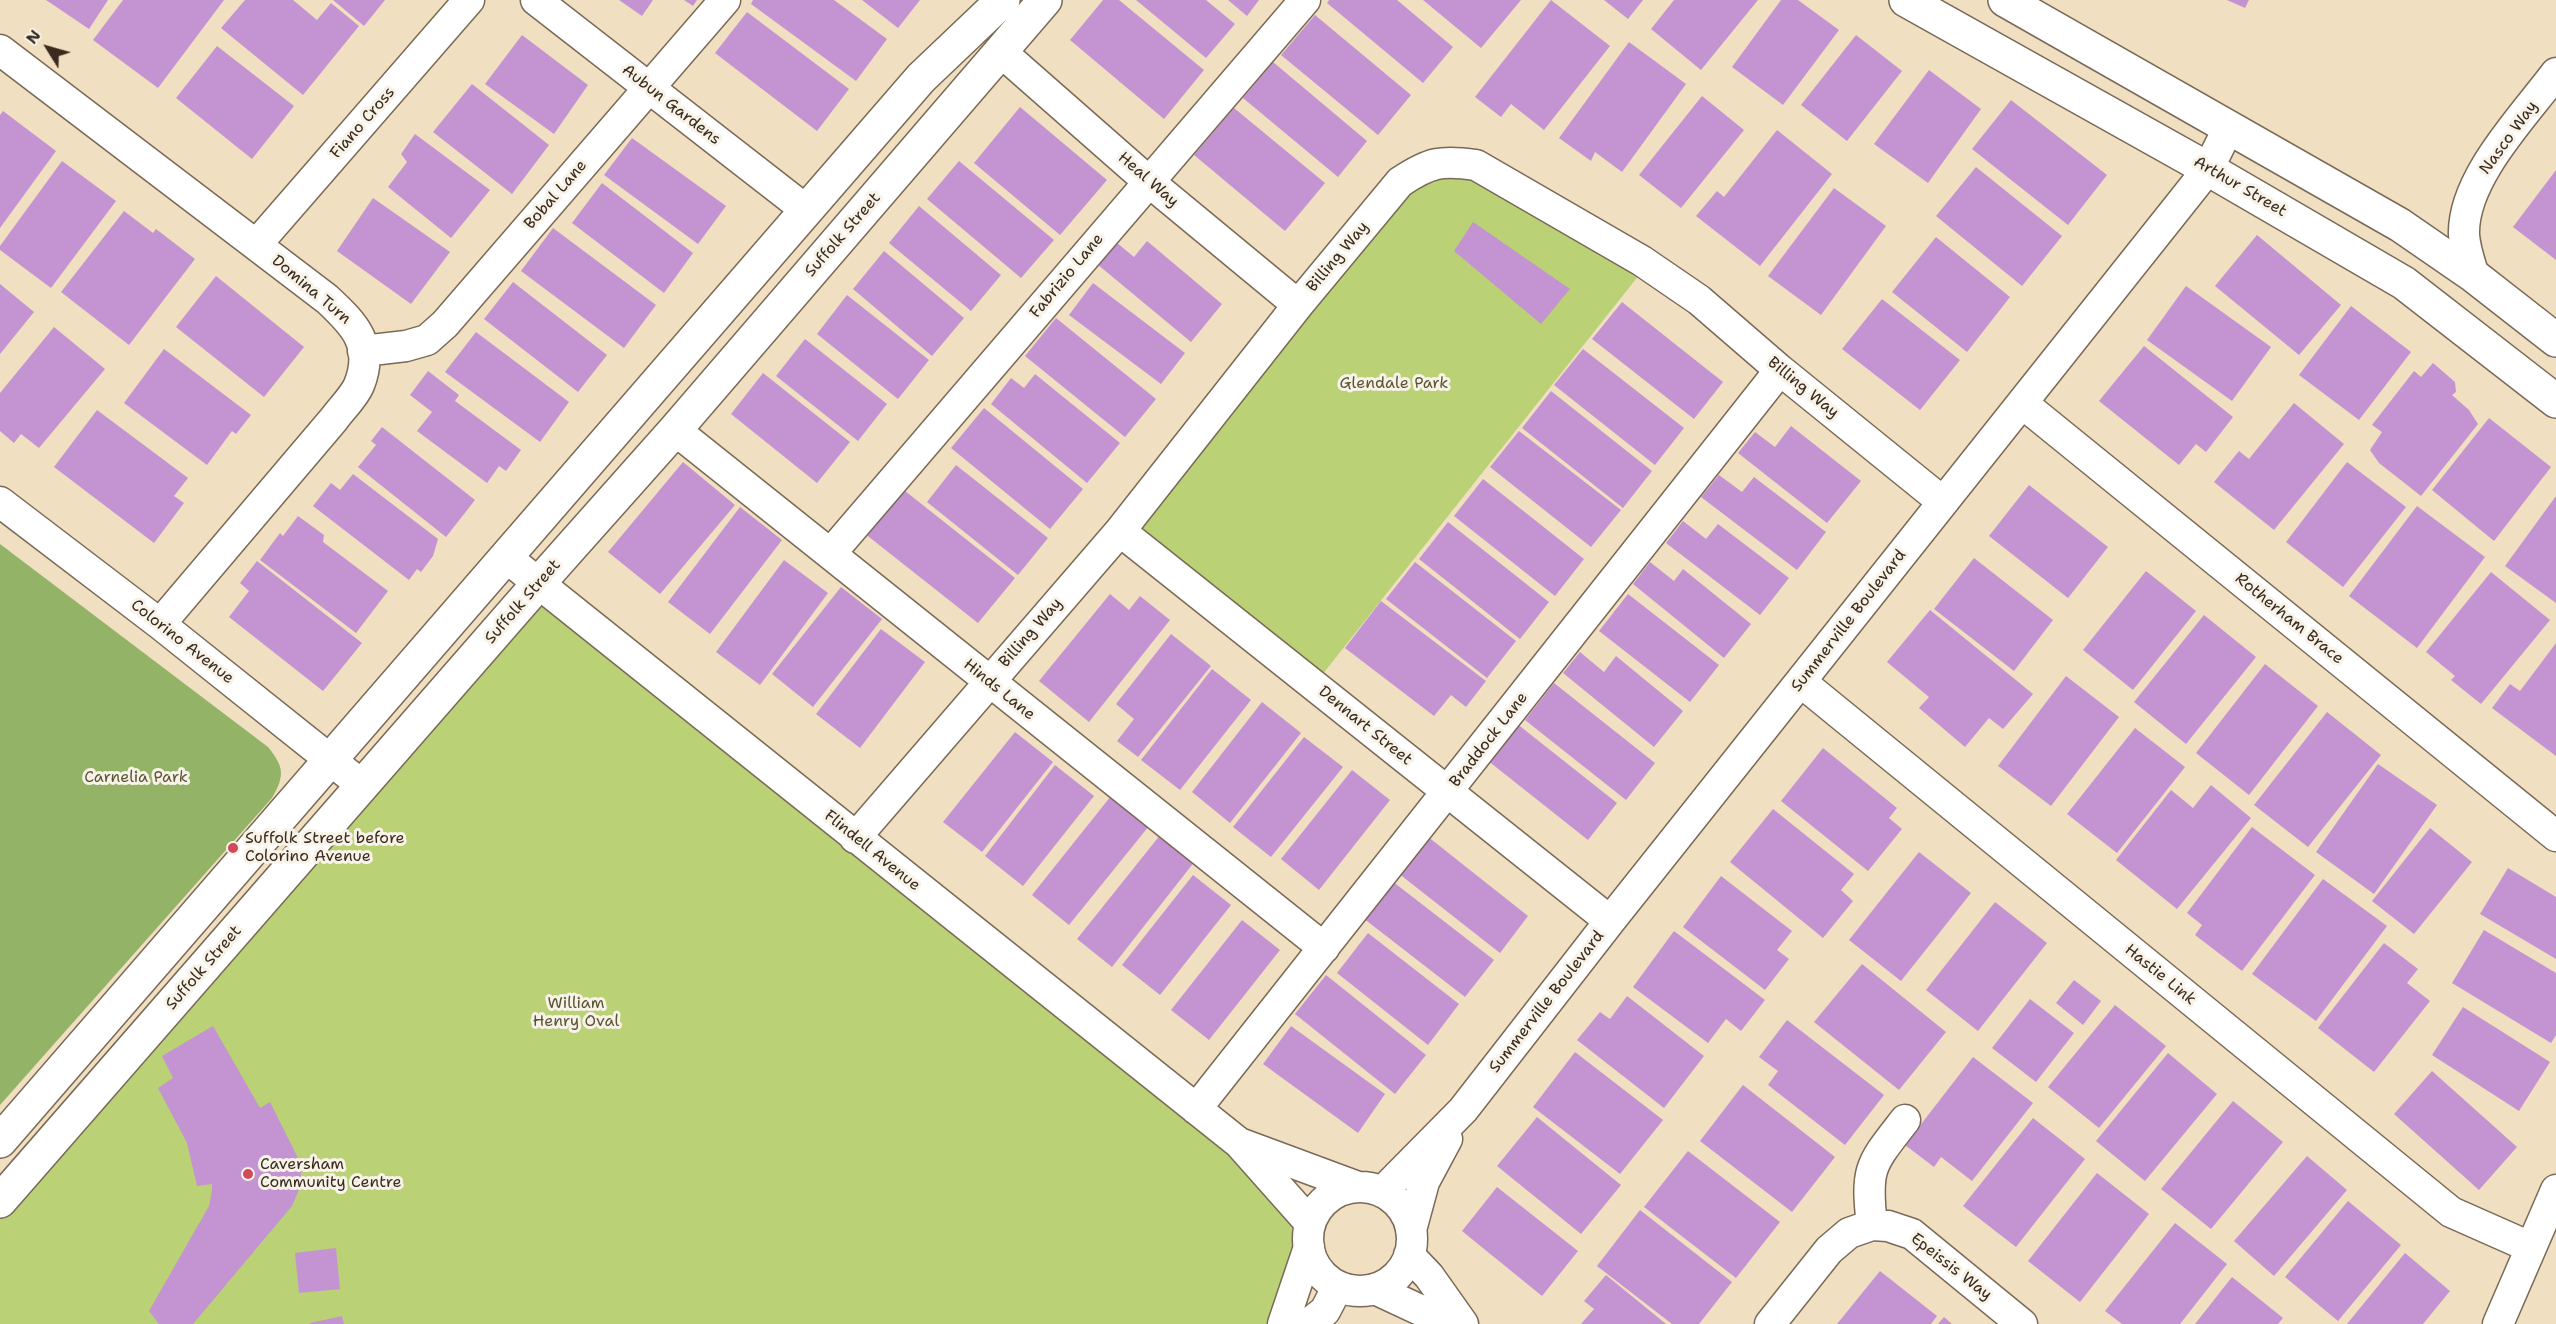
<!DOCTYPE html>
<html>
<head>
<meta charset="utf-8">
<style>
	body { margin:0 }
	#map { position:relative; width:2556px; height:1324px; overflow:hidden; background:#f0dfc0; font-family:"Shantell Sans",sans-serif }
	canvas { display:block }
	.north { position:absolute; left:18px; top:18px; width:60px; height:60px; -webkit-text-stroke:4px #f7f3e8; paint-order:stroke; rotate:307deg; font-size:16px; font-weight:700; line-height:24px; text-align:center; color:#3b2a1e }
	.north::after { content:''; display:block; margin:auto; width:21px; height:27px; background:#3b2a1e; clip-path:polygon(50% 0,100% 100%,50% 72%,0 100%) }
</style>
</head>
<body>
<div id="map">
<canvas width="2556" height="1324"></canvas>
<div class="north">N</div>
</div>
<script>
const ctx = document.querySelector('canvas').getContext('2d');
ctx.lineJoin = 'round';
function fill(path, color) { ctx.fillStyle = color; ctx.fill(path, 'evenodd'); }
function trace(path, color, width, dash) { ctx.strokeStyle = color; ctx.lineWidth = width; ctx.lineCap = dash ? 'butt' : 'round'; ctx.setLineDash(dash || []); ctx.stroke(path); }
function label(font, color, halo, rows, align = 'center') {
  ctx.font = font + ' "Shantell Sans",sans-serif'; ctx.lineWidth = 6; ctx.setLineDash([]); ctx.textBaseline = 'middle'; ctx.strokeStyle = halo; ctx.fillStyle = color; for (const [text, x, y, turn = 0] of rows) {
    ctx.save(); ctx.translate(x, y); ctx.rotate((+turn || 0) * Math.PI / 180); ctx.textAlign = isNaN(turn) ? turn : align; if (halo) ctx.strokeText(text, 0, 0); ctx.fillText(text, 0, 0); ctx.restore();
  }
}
const green = new Path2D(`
	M1448 161 1647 265 1314 685 1120 531 1400 182Z
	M538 584 855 838 1310 1223 1283 1324H0V1201Z`);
const forest = new Path2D(`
	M0 544 268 747C284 767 285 775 272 798L0 1105Z`);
const building = new Path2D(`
	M46 0H108L89 29Z
	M123 0H224L158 88 93 40Z
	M245 0H293L317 20 331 3 359 26 303 95 221 28Z
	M333 0H385L364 26Z
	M619 0H653L642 16Z
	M684 0H697L693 6Z
	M753 0H834L887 39 856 81 751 4Z
	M862 0H920L898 28Z
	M1103 0H1119L1204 70 1164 119 1070 40Z
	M1136 0H1206L1235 24 1206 58Z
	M1228 0H1259L1247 16Z
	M1329 0H1397L1453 47 1423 83 1327 3Z
	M1423 0H1521L1481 48Z
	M1551 0 1610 46 1544 130 1511 104 1501 117 1475 97Z
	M1604 0H1643L1628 19Z
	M1674 0H1758L1701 70 1651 29Z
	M1781 0H1798L1839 30 1783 105 1732 67Z
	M2227 0H2249L2245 8Z
	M747 12 849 89 817 131 715 53Z
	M1315 15 1411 95 1378 135 1281 55Z
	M522 35 588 85 554 134 485 84Z
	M1856 35 1902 71 1847 141 1801 105Z
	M1629 42 1686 84 1622 172 1595 152 1591 161 1559 138Z
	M217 46 294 106 252 159 176 98Z
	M1273 62 1367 141 1338 177 1243 98Z
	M1929 70 1981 109 1928 183 1874 144Z
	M472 84 549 145 512 194 433 132Z
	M1702 96 1744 130 1681 208 1639 175Z
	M2011 100 2107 175 2068 225 1972 149Z
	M1020 107 1107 180 1060 235 974 163Z
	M1234 108 1325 183 1285 231 1194 155Z
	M3 111 56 151 0 228V115Z
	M1777 130 1832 174 1760 266 1696 216 1717 191 1724 197Z
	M415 134 490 190 451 238 388 187 407 162 401 154Z
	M632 138 726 206 698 244 604 175Z
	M62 161 116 201 51 288 0 250V246Z
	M959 161 1054 240 1021 278 927 199Z
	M1976 167 2062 236 2022 286 1936 216Z
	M2556 170V260L2513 227Z
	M602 183 693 253 664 293 572 223Z
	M1834 188 1886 226 1821 315 1768 276Z
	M373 198 450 252 411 304 337 251Z
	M919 206 1001 275 971 311 889 243Z
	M124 211 153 233 156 229 195 259 129 345 61 292Z
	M1473 222 1570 289 1541 324 1454 251Z
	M553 228 656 305 624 348 521 271Z
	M2257 235 2341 305 2299 355 2215 286Z
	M1936 237 2010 297 1967 352 1892 292Z
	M1147 241 1222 304 1191 342 1097 264 1116 242 1134 257Z
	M884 251 964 318 932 356 853 289Z
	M216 276 304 347 264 397 176 327Z
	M513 282 607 355 578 392 484 319Z
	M1093 283 1185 353 1161 384 1069 315Z
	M0 284 34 312 0 354Z
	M2186 286 2271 347 2232 401 2147 340Z
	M847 295 929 360 898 399 817 334Z
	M1882 299 1960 360 1920 410 1842 349Z
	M1622 302 1723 382 1694 419 1592 339Z
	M2351 306 2411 352 2359 420 2299 375Z
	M1056 318 1156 399 1125 437 1025 356Z
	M54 327 105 369 39 448 21 434 14 443 0 431V393Z
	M476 332 569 402 540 442 445 372Z
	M805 339 887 404 858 441 776 376Z
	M2144 346 2233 417 2206 452 2196 444 2179 465 2099 401Z
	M164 349 251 415 236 434 232 431 207 465 124 403Z
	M1583 349 1684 428 1655 465 1554 385Z
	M2433 363 2455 382 2456 392 2452 395 2469 410 2478 424 2421 496 2379 463 2370 450 2382 432 2372 425 2414 371 2421 377Z
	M428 371 459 395 455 401 521 450 506 471 499 466 487 483 417 431 432 412 410 395Z
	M763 373 850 442 817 483 731 414Z
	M1035 374 1120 443 1087 483 991 404 1011 378 1024 388Z
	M1551 391 1652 471 1623 508 1522 428Z
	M2294 403 2344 444 2274 530 2214 482 2239 451 2249 459Z
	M984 408 1083 489 1050 529 951 448Z
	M97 410 188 478 174 496 184 503 154 543 54 467Z
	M2489 418 2551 467 2494 541 2432 490Z
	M1791 426 1861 481 1827 523 1738 453 1755 432 1775 447Z
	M382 427 475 500 446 537 358 467 376 445 371 441Z
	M1519 431 1621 510 1591 547 1490 467Z
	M683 462 735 505 660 594 608 552Z
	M2347 462 2406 507 2343 587 2286 542Z
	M956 465 1048 538 1018 575 927 502Z
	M353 474 438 539 433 556 421 572 417 569 409 580 313 506 331 483 340 490Z
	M1719 475 1742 492 1754 477 1826 532 1797 570 1701 497Z
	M1483 479 1584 559 1555 596 1454 516Z
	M2029 485 2108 547 2068 598 1989 536Z
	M900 487 1015 578 978 623 864 533Z
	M2556 496V603L2505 566Z
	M2417 506 2485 557 2417 648 2349 596Z
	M740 507 782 540 710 634 668 602Z
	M298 516 324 535 323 542 388 591 356 633 260 560 280 533 283 536Z
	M1683 521 1706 539 1718 524 1789 578 1760 615 1666 543Z
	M1448 522 1549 602 1520 639 1419 559Z
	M1974 558 2053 620 2014 671 1934 609Z
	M784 560 828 593 760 685 716 652Z
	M257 561 362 643 323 691 229 617 249 591 240 583Z
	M1415 562 1516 641 1487 678 1386 599Z
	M1650 562 1674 581 1683 569 1751 624 1724 658 1633 584Z
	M2146 571 2196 611 2133 690 2083 650Z
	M2491 572 2550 620 2481 704 2451 680 2455 676 2426 652Z
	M841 587 882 619 813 707 772 674Z
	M1110 594 1129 610 1140 596 1170 620 1089 722 1039 681Z
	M1628 594 1719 665 1690 702 1599 631Z
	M1381 601 1486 681 1466 707 1451 695 1434 716 1345 648Z
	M1930 610 2033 694 2003 729 1989 718 1965 747 1919 708 1929 697 1887 662Z
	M2204 615 2256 657 2186 744 2134 702Z
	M881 629 925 662 860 748 816 714Z
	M1171 634 1211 666 1138 757 1117 741 1134 719 1116 704Z
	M2556 643V756L2492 708 2510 684 2520 691Z
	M1580 652 1604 672 1616 656 1683 711 1654 747 1563 673Z
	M2265 664 2318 706 2249 795 2196 753Z
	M1212 669 1251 700 1180 790 1141 760Z
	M2066 676 2119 717 2051 806 1998 766Z
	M1554 683 1655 763 1626 800 1525 720Z
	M1262 702 1301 733 1230 823 1192 792Z
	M2327 712 2381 755 2308 847 2254 805Z
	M1516 723 1617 803 1588 840 1487 760Z
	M2135 728 2185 767 2117 853 2067 814Z
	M1015 732 1053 762 982 852 943 822Z
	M1304 737 1343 767 1271 857 1233 827Z
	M1823 748 1897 808 1889 818 1902 829 1868 871 1781 801Z
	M2378 764 2437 805 2374 894 2316 852Z
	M1055 765 1094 796 1023 886 985 856Z
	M1352 770 1390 800 1319 890 1281 859Z
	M2211 785 2251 818 2177 909 2116 860 2171 790 2193 808Z
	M1111 796 1149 826 1069 925 1032 895Z
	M1773 809 1854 874 1841 890 1853 901 1823 938 1730 862Z
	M2252 827 2315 875 2242 971 2195 935 2202 925 2187 913Z
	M2430 828 2472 862 2414 934 2372 901Z
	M1161 834 1195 861 1112 967 1077 939Z
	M1427 836 1528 916 1500 953 1398 873Z
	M1919 852 1971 893 1901 981 1849 940Z
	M2508 868 2556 897V959L2480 914Z
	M1193 875 1231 905 1160 995 1122 965Z
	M1721 876 1792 931 1777 950 1789 959 1765 990 1683 927Z
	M2323 879 2387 926 2316 1021 2252 974Z
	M1392 881 1494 960 1465 997 1363 918Z
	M1995 902 2047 943 1978 1031 1926 990Z
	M1242 920 1280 950 1209 1040 1171 1010Z
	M2484 930 2556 973V1035L2551 1043 2452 983Z
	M1674 931 1765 1000 1741 1031 1726 1019 1708 1043 1633 987Z
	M1368 933 1459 1004 1428 1045 1337 973Z
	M2384 943 2418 969 2407 983 2430 1001 2374 1072 2318 1028Z
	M1862 964 1946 1032 1899 1090 1814 1022Z
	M1326 975 1426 1055 1395 1094 1295 1014Z
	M2074 980 2101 1001 2083 1025 2056 1003Z
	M1627 996 1704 1056 1664 1108 1577 1040 1600 1012 1610 1019Z
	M2030 999 2074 1033 2036 1082 1992 1048Z
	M2115 1005 2166 1046 2099 1128 2048 1087Z
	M2463 1007 2550 1062 2519 1111 2432 1055Z
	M1787 1020 1884 1095 1845 1145 1768 1085 1778 1071 1759 1057Z
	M213 1026 260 1108 270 1102 301 1164V1185L292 1206 193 1324H159L149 1311 209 1206 212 1190V1184L197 1186 187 1143 158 1088 173 1078 162 1056Z
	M1291 1026 1385 1094 1358 1133 1263 1064Z
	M1575 1052 1663 1120 1620 1174 1533 1107Z
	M2168 1053 2217 1094 2145 1181 2096 1141Z
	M1973 1057 2033 1103 1972 1181 1941 1157 1934 1167 1905 1145Z
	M2432 1071 2517 1147 2479 1190 2394 1114Z
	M1743 1085 1835 1157 1792 1212 1700 1141Z
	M2233 1101 2283 1142 2211 1229 2161 1189Z
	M1537 1117 1621 1185 1581 1234 1497 1166Z
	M2033 1118 2085 1159 2016 1247 1963 1206Z
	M1688 1151 1780 1222 1736 1278 1644 1207Z
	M2307 1156 2347 1190 2274 1276 2234 1241Z
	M2097 1173 2149 1214 2080 1302 2028 1261Z
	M1497 1187 1578 1251 1542 1296 1462 1231Z
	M2348 1201 2401 1245 2338 1321 2285 1277Z
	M1640 1210 1732 1282 1699 1324H1672L1597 1266Z
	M2175 1223 2227 1264 2180 1324H2122L2105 1311Z
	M336 1248 340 1289 299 1293 295 1253Z
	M2405 1253 2450 1291 2423 1324H2347Z
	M1880 1271 1937 1316 1931 1324H1837Z
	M1606 1275 1666 1324H1581L1594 1309 1584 1301Z
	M2232 1277 2283 1318 2278 1324H2195Z
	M342 1316 344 1324H310V1323Z
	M1944 1317 1952 1324H1938Z`);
const minor = new Path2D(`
	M536 0 806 210
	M0 50 327 299C354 324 375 345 359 385 354 397 341 409 334 419L160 624
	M1000 51 1148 181 1298 305
	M256 245 469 0
	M2474 276C2470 263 2465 249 2464 235 2462 179 2523 117 2556 73
	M363 351 406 346 427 340 445 324 725 0
	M2022 403 2556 836
	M675 430 1324 948
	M0 502 160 624 363 786
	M1120 531 1610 921
	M831 553 1305 0
	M507 558 1239 1143 1310 1223
	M1801 682 2451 1212 2530 1247
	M855 838 1120 531 1298 305 1400 182C1430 162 1441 160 1476 165L1642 261 1699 300 1780 370 1943 502
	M1196 1109 1780 370
	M1242 1144 1358 1187
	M1308 1239a52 52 0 1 1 104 0a52 52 0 1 1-104 0Z
	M1382 1192 1463 1110 1610 921 2208 169 2229 127
	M1872 1225C1865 1167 1871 1164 1905 1120
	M1411 1230 1424 1182 1447 1139
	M1409 1255 1429 1276 1463 1324
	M1375 1289 1450 1324
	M1283 1324 1309 1247
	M1308 1324 1325 1311 1338 1286
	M1770 1324 1829 1250 1849 1233 1872 1225 1888 1226 1912 1234 2022 1324
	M2498 1324 2556 1190`);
const tertiary = new Path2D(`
	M1906 0 2208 169 2404 283 2556 401
	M2005 0 2400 225 2474 276 2556 340
	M0 1141 921 78 1003 0
	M0 1201 538 584 675 430 1045 0`);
const markers = [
	[233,848,6,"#d1495b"],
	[248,1174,6,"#d1495b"]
];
const streetNames = [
	["Aubun Gardens",671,105,38],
	["Fiano Cross",363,123,-49],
	["Nasco Way",2509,138,-54],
	["Heal Way",1148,180,41],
	["Arthur Street",2240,187,30],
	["Bobal Lane",556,195,-49],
	["Suffolk Street",843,235,-49],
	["Billing Way",1338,257,-50],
	["Fabrizio Lane",1067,276,-50],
	["Domina Turn",311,290,40],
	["Billing Way",1803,388,39],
	["Suffolk Street",523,602,-49],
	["Rotherham Brace",2289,619,39],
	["Summerville Boulevard",1849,621,-52],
	["Billing Way",1031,633,-49],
	["Colorino Avenue",182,642,38],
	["Hinds Lane",999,690,39],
	["Dennart Street",1365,726,39],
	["Braddock Lane",1489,740,-52],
	["Flindell Avenue",872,851,39],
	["Suffolk Street",204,968,-49],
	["Hastie Link",2160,975,39],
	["Summerville Boulevard",1547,1002,-52],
	["Epeissis Way",1951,1267,38]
];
const parkNames = [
	["Glendale Park",1394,384],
	["Carnelia Park",136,778],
	["William",576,1004],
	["Henry Oval",576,1022]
];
const poiNames = [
	["Suffolk Street before",245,839],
	["Colorino Avenue",245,857],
	["Caversham",260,1165],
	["Community Centre",260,1183]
];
fill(green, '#bad176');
fill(forest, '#93b367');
fill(building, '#c494d2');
trace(minor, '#7a6957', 33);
trace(tertiary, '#7a6957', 36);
trace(minor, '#fff', 30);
trace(tertiary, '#fff', 33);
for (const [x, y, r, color] of markers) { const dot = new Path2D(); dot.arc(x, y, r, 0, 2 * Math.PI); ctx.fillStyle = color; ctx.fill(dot); trace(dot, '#f7f3e8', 2); }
label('16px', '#3b2a1e', '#f7f3e8', streetNames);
label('16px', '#5b5434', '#f7f3e8', parkNames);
label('16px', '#3b2a1e', '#f7f3e8', poiNames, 'left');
</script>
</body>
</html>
